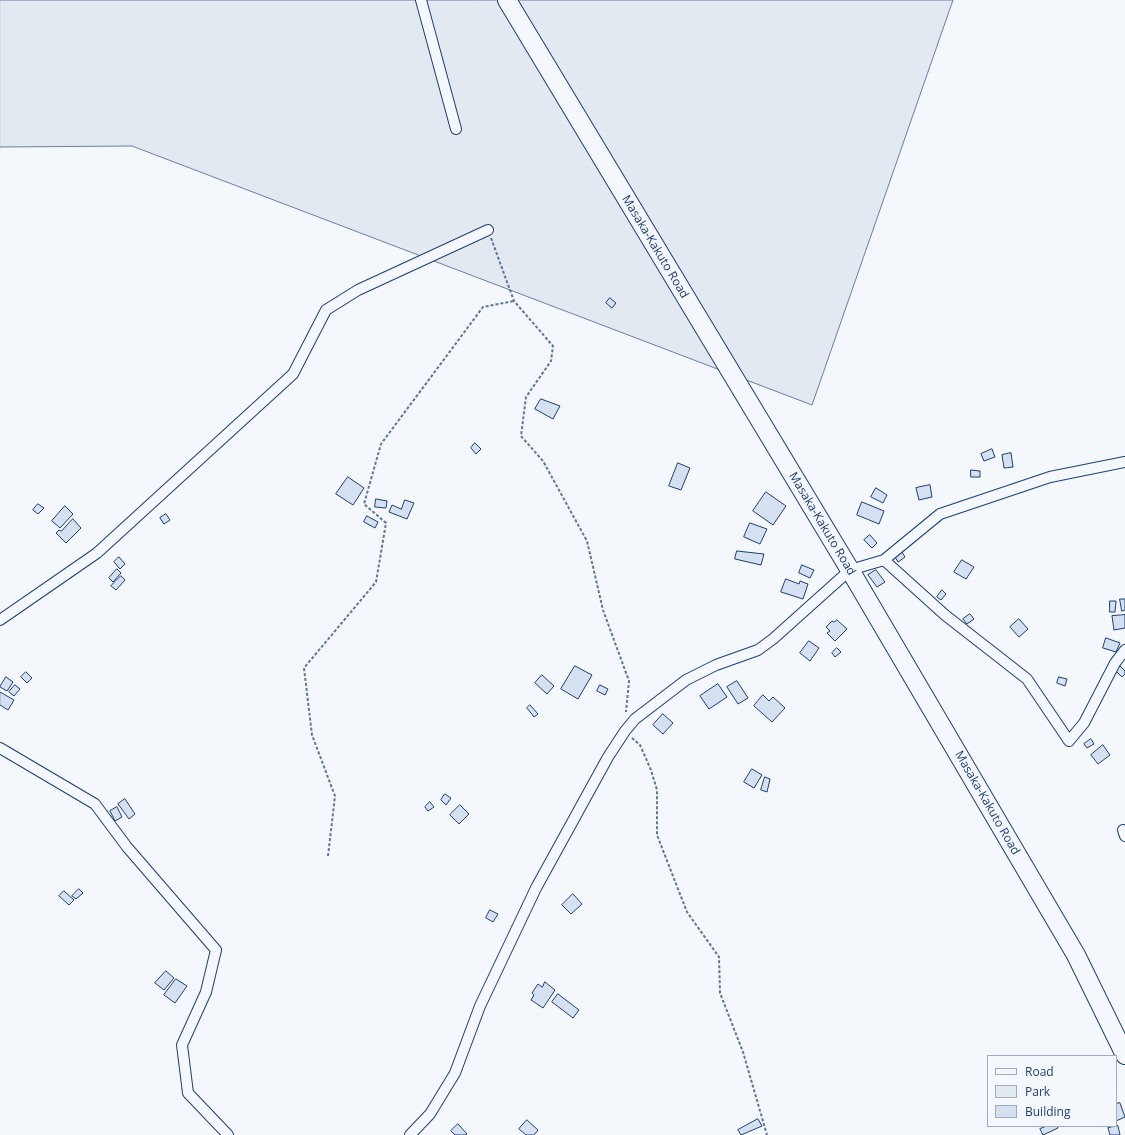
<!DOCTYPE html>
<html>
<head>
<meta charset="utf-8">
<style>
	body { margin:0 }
	#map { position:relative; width:1125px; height:1135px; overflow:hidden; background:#f4f7fb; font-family:"Open Sans",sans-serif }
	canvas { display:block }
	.legend { position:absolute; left:987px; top:1055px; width:130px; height:72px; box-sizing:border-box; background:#f4f7fb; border:1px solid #9eadc5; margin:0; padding:5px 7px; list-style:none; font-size:12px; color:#1d3f73 }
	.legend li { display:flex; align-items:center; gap:8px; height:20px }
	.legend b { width:20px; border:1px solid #9eadc5 }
</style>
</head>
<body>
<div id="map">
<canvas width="1125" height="1135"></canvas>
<ul class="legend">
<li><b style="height:5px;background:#f4f7fb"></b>Road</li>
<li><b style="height:11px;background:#e3e9f0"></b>Park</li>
<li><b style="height:11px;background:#d5e0f0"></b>Building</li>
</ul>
</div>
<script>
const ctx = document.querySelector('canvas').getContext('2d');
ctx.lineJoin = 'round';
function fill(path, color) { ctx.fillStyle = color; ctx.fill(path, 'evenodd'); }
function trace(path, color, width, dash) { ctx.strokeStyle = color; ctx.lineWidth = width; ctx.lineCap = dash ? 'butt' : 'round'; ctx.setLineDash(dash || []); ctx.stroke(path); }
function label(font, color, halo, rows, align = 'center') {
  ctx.font = font + ' "Open Sans",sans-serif'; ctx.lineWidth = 3; ctx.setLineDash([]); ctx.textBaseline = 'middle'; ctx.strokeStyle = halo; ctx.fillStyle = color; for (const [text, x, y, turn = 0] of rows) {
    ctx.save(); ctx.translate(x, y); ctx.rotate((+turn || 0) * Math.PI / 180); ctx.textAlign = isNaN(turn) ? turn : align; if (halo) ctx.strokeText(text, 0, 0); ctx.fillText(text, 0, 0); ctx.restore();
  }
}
const green = new Path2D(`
	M0 0H953L812 405 132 146 0 147Z`);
const building = new Path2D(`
	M610 298 616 303 612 308 606 303Z
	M541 399 560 406 553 419 535 409Z
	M475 443 481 449 476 454 471 448Z
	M992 449 995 457 984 461 981 454Z
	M1011 453 1013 467 1004 468 1002 455Z
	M678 463 690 468 681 490 669 486Z
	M971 470 980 471V477H971Z
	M348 477 364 488 353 505 336 494Z
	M930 485 932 497 919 500 916 488Z
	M876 488 887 495 883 503 871 497Z
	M766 492 786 506 773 525 753 511Z
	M376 499 387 501 386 508 375 507Z
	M405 500 414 503 407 519 389 512 392 505 401 509Z
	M862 502 884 511 879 524 857 515Z
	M38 504 44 508 38 514 33 510Z
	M65 506 73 514 60 528 52 521Z
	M166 514 170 520 164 524 160 518Z
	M367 516 378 522 375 528 364 522Z
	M73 519 81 528 66 543 56 533 59 530 61 531Z
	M750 523 767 529 760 544 744 537Z
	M870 535 877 543 872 548 864 540Z
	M737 551 764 554 761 565 735 559Z
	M902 552 905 557 898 562 895 557Z
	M119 557 125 564 120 569 114 562Z
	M962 560 974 567 966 579 954 572Z
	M802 565 814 570 810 578 799 573Z
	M117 569 121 573 113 582 109 578Z
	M876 570 885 582 877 587 868 575Z
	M121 576 125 580 116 590 111 586Z
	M786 579 799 584 800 581 808 584 803 599 781 592Z
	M942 590 946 594 941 600 937 597Z
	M1120 599H1125V610L1122 611Z
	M1110 601H1116L1115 612H1110Z
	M970 614 974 619 967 624 963 619Z
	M1125 615V628L1114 630 1112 616Z
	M1019 619 1028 629 1019 637 1010 627Z
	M837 620 847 629 835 641 827 633 830 631 826 627 832 621 834 622Z
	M1106 638 1120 643 1116 652 1103 648Z
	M809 641 819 648 810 661 800 653Z
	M837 648 841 652 835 657 832 653Z
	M575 666 592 675 578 699 561 689Z
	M1120 666 1125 671V674L1122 677 1116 671Z
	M26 672 32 678 27 683 21 677Z
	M542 675 554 686 547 694 535 683Z
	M6 677 13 682 7 691 0 687Z
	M1059 677 1067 679 1065 686 1057 683Z
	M737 681 748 698 738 704 727 687Z
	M718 684 727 697 709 709 700 696Z
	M15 685 20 689 14 696 9 692Z
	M600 685 608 689 605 695 597 691Z
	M0 692 14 700 8 710 0 705Z
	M763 695 769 701 773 697 785 708 772 722 754 706Z
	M530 705 538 714 534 717 527 708Z
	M663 714 673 723 663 734 653 725Z
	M1091 739 1094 744 1087 748 1084 744Z
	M1103 745 1110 755 1098 764 1091 755Z
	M752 769 762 775 754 788 744 782Z
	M765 777 770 779 767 792 761 790Z
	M445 794 451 798 446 805 441 800Z
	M125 799 135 814 129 819 118 804Z
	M430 802 434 807 428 811 425 807Z
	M460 805 469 814 459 824 450 815Z
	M117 807 122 817 115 821 110 811Z
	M79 889 83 893 76 899 72 896Z
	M64 891 74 900 69 905 59 896Z
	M573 894 582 904 571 914 562 905Z
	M490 910 498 914 493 922 486 918Z
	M166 971 174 978 164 990 155 983Z
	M176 979 187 986 175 1003 164 995Z
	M545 982 555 990 543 1008 531 1000 534 995 532 993 538 984 542 987Z
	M558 994 579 1010 573 1018 552 1002Z
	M1120 1103 1125 1117 1116 1121V1104Z
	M758 1119 762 1126 741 1135 738 1130Z
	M527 1120 538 1130 534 1135H526L519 1129Z
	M458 1124 467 1134 465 1135H455L451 1131Z
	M1047 1126H1057L1058 1128 1043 1135 1040 1129Z
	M1118 1126 1120 1135H1110L1108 1128Z`);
const path = new Path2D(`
	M491 238 514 301 553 346 551 361 526 397 521 436 543 461 587 541 603 610 629 681 626 712
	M632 738 640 745 651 770 657 790V835L687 912 719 957 720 993 743 1052 767 1135
	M328 856 335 796 312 735 304 668 376 582 386 523 364 504 381 444 483 307 514 301`);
const street = new Path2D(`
	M421 0 456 129
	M884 560 945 615 1027 679 1069 741 1084 723 1115 663 1125 650
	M0 620 97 553 293 374 326 310 358 290 488 230
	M0 748 95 804 127 847 216 950 206 992 182 1045 188 1093 228 1135
	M1123 830 1125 836
	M410 1135 430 1114 455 1073 480 1006 536 888 608 757 625 731 635 719 686 680 716 665 758 650 773 639 850 570 884 560 940 514 1050 477 1125 462`);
const highway = new Path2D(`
	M507 0 850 570 1076 955 1125 1055`);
const streetNames = [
	["Masaka-Kakuto Road",655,247,59],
	["Masaka-Kakuto Road",822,524,59],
	["Masaka-Kakuto Road",987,803,60]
];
fill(green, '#e3e9f0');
trace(green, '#687fa3', 1);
fill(building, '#d5e0f0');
trace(building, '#1d3f73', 1);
trace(street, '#1d3f73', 12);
trace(highway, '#1d3f73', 20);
trace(path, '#5e769c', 2, [3, 2]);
trace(street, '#f4f7fb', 10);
trace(highway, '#f4f7fb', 18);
label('12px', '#1d3f73', '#f4f7fb', streetNames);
</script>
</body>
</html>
